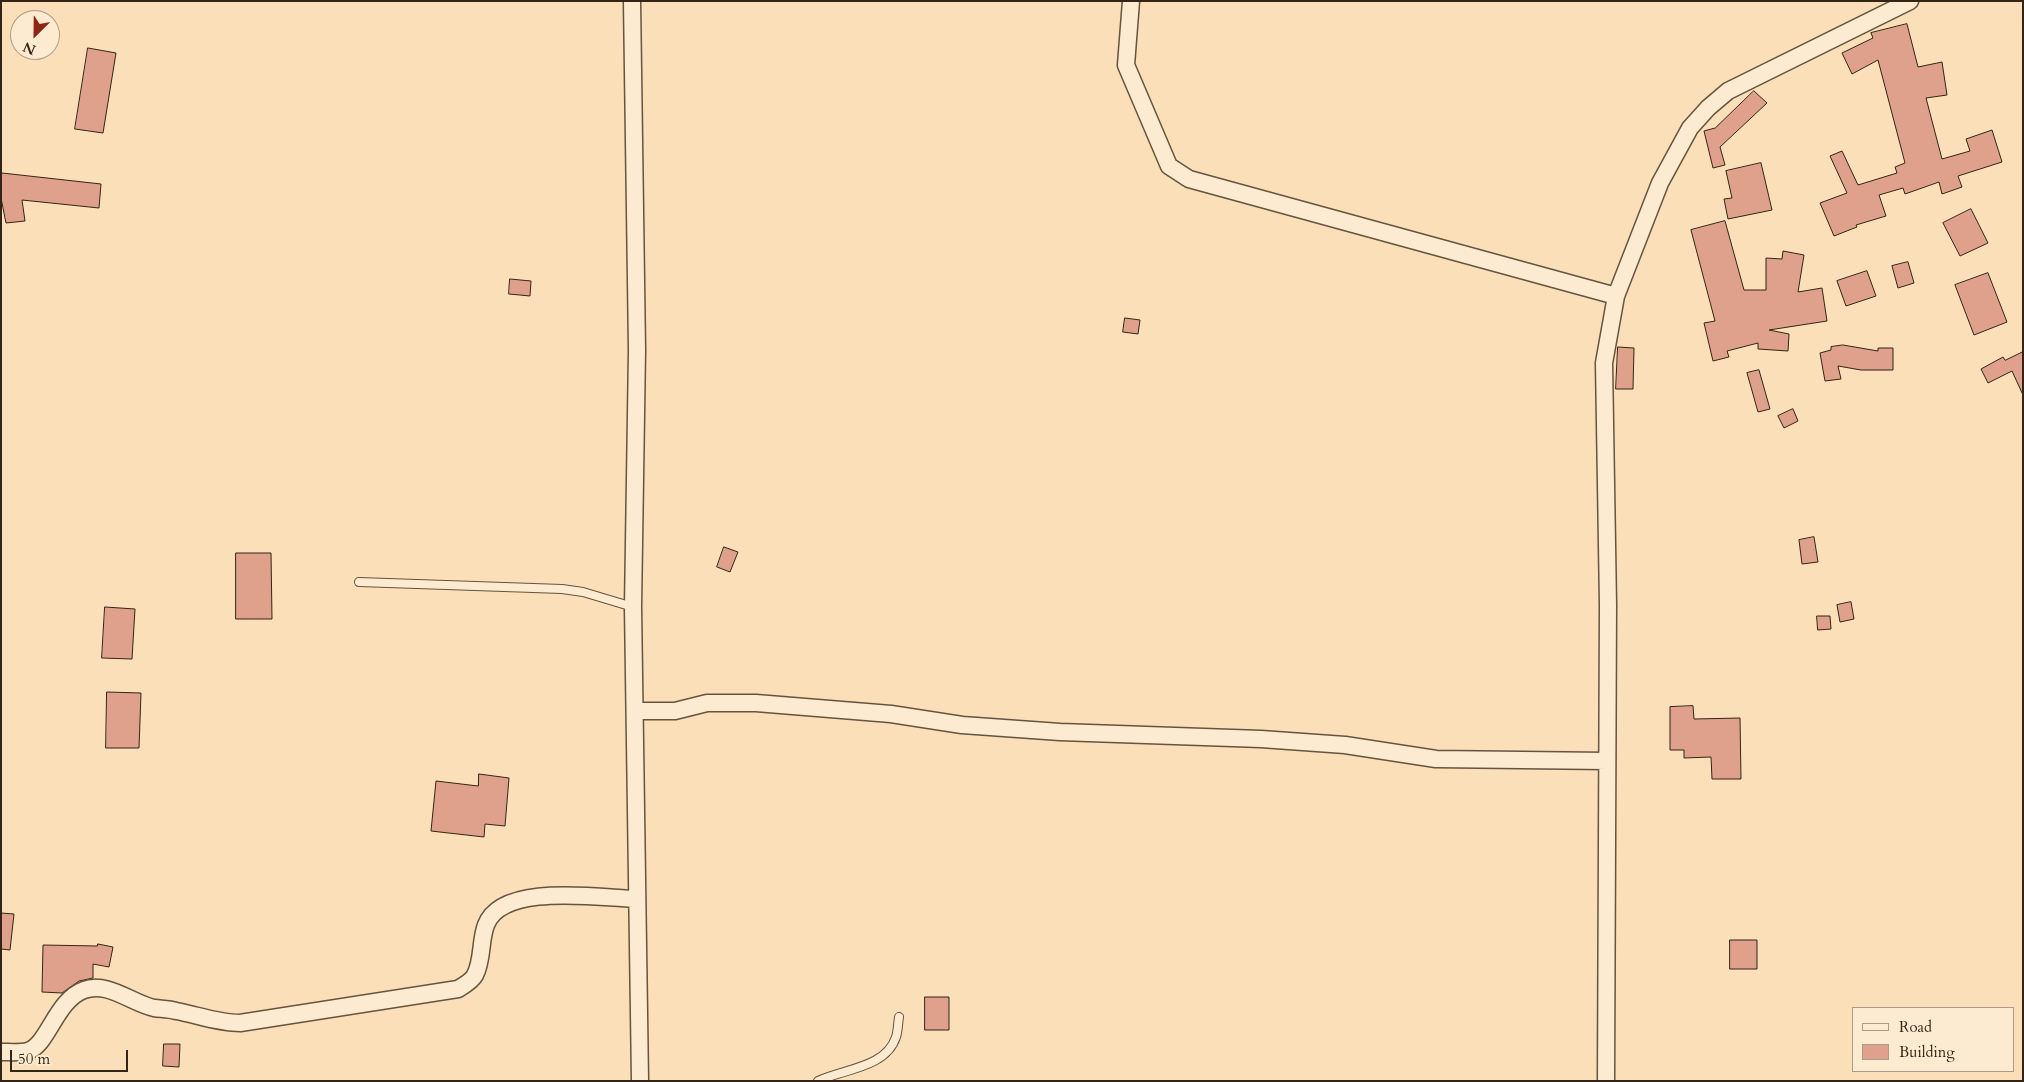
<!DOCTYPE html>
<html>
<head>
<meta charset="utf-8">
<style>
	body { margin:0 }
	#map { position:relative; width:2024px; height:1082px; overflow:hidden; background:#fadfb8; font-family:Cardo,serif }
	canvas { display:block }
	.frame { position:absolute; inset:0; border:2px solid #332516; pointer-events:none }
	.legend { position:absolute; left:1852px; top:1007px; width:162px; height:65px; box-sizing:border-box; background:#fcead1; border:1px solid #ac9b86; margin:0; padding:6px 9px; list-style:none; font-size:15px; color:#332516 }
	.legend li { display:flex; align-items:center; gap:10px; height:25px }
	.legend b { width:25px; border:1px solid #ac9b86 }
	.north { position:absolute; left:10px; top:10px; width:50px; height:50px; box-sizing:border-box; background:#fcead1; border:1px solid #ac9b86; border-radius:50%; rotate:203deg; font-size:14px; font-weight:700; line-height:20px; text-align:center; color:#332516 }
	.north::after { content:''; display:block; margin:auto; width:18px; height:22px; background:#8f2418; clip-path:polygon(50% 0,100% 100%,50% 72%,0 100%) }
	.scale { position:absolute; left:10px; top:1050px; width:118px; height:22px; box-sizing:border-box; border:2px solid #332516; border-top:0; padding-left:6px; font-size:15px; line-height:18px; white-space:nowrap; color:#332516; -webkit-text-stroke:4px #fcead1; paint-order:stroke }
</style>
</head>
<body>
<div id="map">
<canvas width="2024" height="1082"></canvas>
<div class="frame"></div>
<ul class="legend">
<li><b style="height:6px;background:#fcead1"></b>Road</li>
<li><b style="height:14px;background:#dfa18b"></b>Building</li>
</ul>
<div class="north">N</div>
<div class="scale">50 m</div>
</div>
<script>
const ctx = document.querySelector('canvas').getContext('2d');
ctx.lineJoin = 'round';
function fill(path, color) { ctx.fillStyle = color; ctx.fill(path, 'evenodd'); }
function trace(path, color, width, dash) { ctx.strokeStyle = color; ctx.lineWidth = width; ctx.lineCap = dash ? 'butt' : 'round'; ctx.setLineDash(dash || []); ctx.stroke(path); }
const building = new Path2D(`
	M1907 24 1918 67 1942 62 1947 95 1926 98 1942 159 1970 151 1966 139 1992 130 2002 162 1958 176 1962 187 1942 194 1939 182 1905 194 1903 188 1879 195 1886 216 1856 225 1857 227 1834 236 1820 203 1847 193 1830 156 1842 151 1858 185 1897 173 1895 167 1905 163 1878 60 1852 74 1842 53 1873 38 1871 33Z
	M88 48 116 53 103 133 75 129Z
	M1754 91 1767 103 1720 147 1725 165 1713 168 1704 131 1715 128Z
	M1761 163 1772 210 1728 219 1724 199 1732 198 1726 171Z
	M2 173 101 184 99 208 22 200 25 221 6 223 1 198Z
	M1971 209 1988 243 1960 256 1943 223Z
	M1725 221 1744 290H1766V258L1782 259 1783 251 1804 255 1798 292 1822 288 1827 321 1769 330 1789 334 1788 351 1758 349V343L1727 351 1729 357 1713 361 1704 323 1715 321 1691 230Z
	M1908 262 1914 283 1898 288 1892 266Z
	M1867 271 1876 296 1846 306 1837 281Z
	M1988 273 2007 322 1974 335 1955 285Z
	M510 279 531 281 530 296 509 294Z
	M1125 318 1140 320 1138 334 1123 332Z
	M1843 345 1878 351V348H1893V370H1861L1838 366 1841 379 1825 381 1820 353 1831 350V347Z
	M1618 347 1634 348 1633 389H1616Z
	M2023 352V395L2012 371 1988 383 1981 369 2003 357 2005 360Z
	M1759 370 1770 409 1758 412 1747 373Z
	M1793 409 1798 421 1784 428 1778 416Z
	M1814 537 1818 562 1802 564 1799 540Z
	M724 547 738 552 730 572 717 567Z
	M236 553H271L272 619H236Z
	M1851 602 1854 619 1840 622 1837 605Z
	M105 607 135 609 132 659 102 658Z
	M1817 616H1830L1831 629 1818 630Z
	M107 692 141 693 139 748H106Z
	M1693 706 1694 719 1740 718 1741 779H1712L1711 757 1684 758V750H1670V707Z
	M479 774 509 778 505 826 485 824 484 837 431 831 436 781 478 786Z
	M1 913 14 914 10 950 1 949Z
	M1730 940H1757V969H1730Z
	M98 944 113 947 109 967 93 964V978L79 981 62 993 42 992 43 945 97 946Z
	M925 997H949V1030H925Z
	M164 1044H180L179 1067 163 1066Z`);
const service = new Path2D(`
	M359 582 562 589 583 592 633 607
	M818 1081C843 1069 886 1068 896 1037 898 1031 898 1023 899 1017`);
const minor = new Path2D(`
	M632 1 637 350 633 607 640 1081
	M1131 1 1126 65 1169 166 1189 179 1616 296
	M635 711H675L707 703H756L891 714 962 725 1060 732 1261 739 1345 745 1436 759 1607 761
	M1 1052C9 1052 20 1053 28 1051 48 1045 56 1000 84 990 108 981 131 1003 154 1008 161 1009 169 1009 176 1011 198 1015 218 1023 240 1023L458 989C463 986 472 981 475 975 483 960 480 940 486 925 502 882 600 898 637 899
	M1606 1081 1608 605 1604 363 1616 296 1660 183 1690 128 1708 108 1728 91 1910 1`);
fill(building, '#dfa18b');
trace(building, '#332516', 1);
trace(service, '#65543e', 10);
trace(minor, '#65543e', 19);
trace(service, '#fcead1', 8);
trace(minor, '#fcead1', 16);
</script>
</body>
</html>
